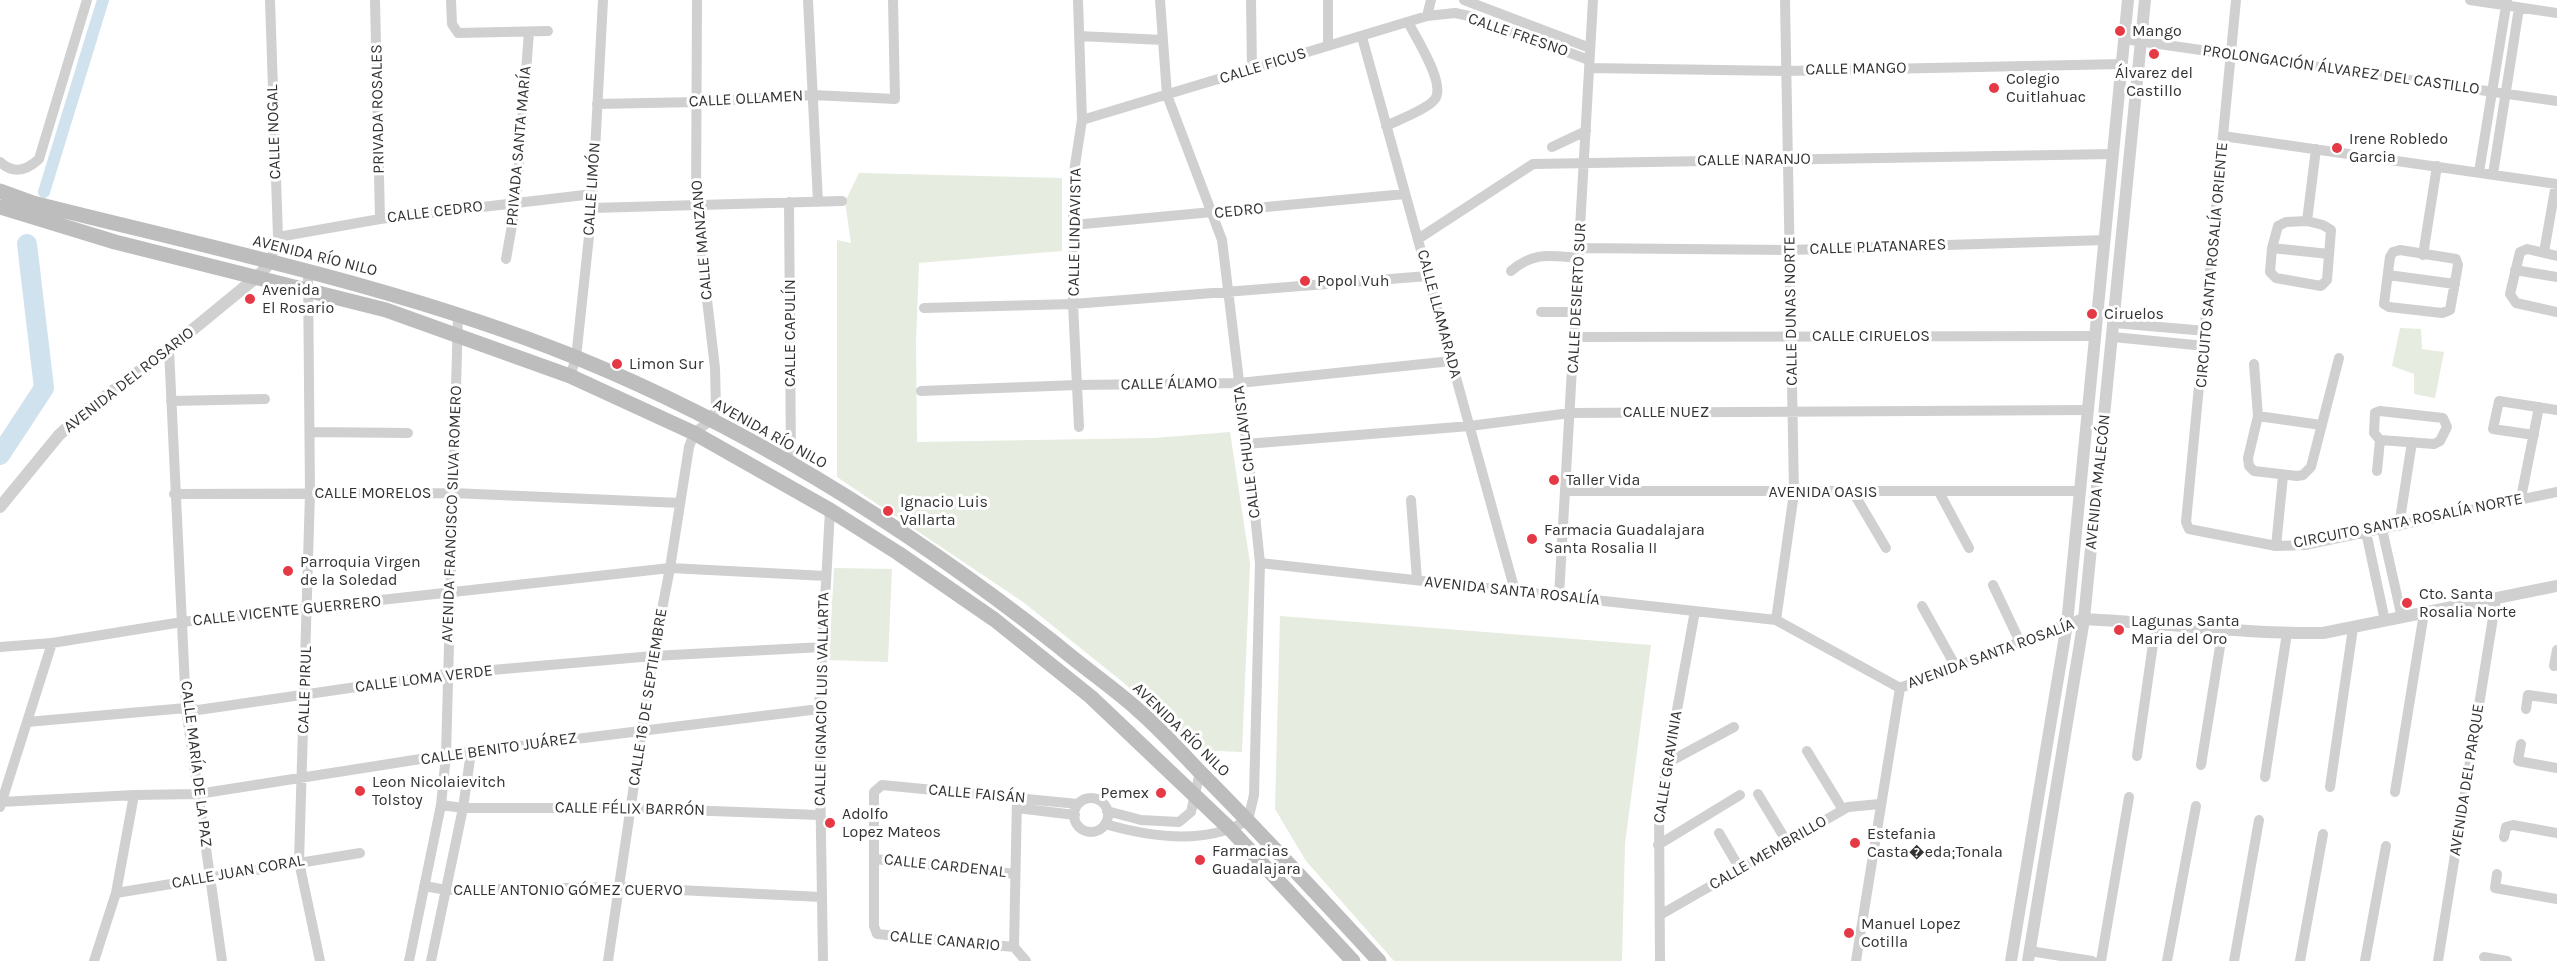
<!DOCTYPE html>
<html>
<head>
<meta charset="utf-8">
<style>
	body { margin:0 }
	canvas { display:block; background:#fff }
</style>
</head>
<body>
<canvas width="2557" height="961"></canvas>
<script>
const ctx = document.querySelector('canvas').getContext('2d');
ctx.lineJoin = 'round';
function fill(path, color) { ctx.fillStyle = color; ctx.fill(path, 'evenodd'); }
function trace(path, color, width, dash) { ctx.strokeStyle = color; ctx.lineWidth = width; ctx.lineCap = dash ? 'butt' : 'round'; ctx.setLineDash(dash || []); ctx.stroke(path); }
function label(font, color, halo, rows, align = 'center') {
  ctx.font = font + ' Karla,sans-serif'; ctx.lineWidth = 6; ctx.setLineDash([]); ctx.textBaseline = 'middle'; ctx.strokeStyle = halo; ctx.fillStyle = color; for (const [text, x, y, turn = 0] of rows) {
    ctx.save(); ctx.translate(x, y); ctx.rotate((+turn || 0) * Math.PI / 180); ctx.textAlign = isNaN(turn) ? turn : align; if (halo) ctx.strokeText(text, 0, 0); ctx.fillText(text, 0, 0); ctx.restore();
  }
}
const green = new Path2D(`
	M859 173 1062 178V251L919 263 916 341 917 442 1154 438 1230 432 1250 563 1242 752 1195 750 1124 683 1023 602 837 477V240L851 243 845 202Z
	M2400 328 2421 329 2422 349 2444 352 2435 398 2414 394V374L2392 366Z
	M834 568 892 569 888 662 829 660Z
	M1280 616 1651 645 1625 844 1622 961H1394L1306 861 1275 809Z`);
const canal = new Path2D(`
	M44 192 103 0`);
const river = new Path2D(`
	M0 455 44 388 27 244`);
const minor = new Path2D(`
	M375 0 380 219
	M451 0 452 24 458 33 548 31
	M808 0 818 202
	M1078 0 1082 120 1073 178V304L1079 427
	M1251 0 1252 69
	M1328 0V46
	M1464 0 1590 48
	M2236 0 2186 522 2189 529 2276 546 2305 545 2557 492
	M2470 0 2557 13
	M1427 16 1431 0
	M1079 36 1163 40
	M1362 37 1515 591
	M2124 39 2557 101
	M1589 68 1786 71 2122 64
	M597 104 697 102 813 95 895 99 893 0
	M1082 120 1427 16 1455 13 1469 16 1589 60
	M1386 126C1398 120 1428 109 1435 99 1446 84 1416 38 1408 22
	M2223 136 2557 184
	M1552 147 1586 131
	M0 162C14 175 27 170 39 159L87 0
	M2479 172 2507 0
	M2493 174 2519 8
	M789 202 791 464
	M592 208 842 201
	M2307 221 2323 225 2331 230 2327 280 2321 286 2276 278 2270 272 2272 248 2278 226 2286 222Z
	M2307 221 2316 149
	M1073 225 1405 194
	M278 237 380 219 593 194
	M1418 239 1533 164 2113 154
	M1579 248 1789 250 2105 240
	M2272 248 2329 254
	M2400 250 2456 259 2458 265 2450 310 2442 313 2389 307 2384 304 2390 257 2393 252Z
	M2544 252 2556 184
	M2423 255 2437 166
	M2557 256 2527 249 2520 252 2510 294 2516 303 2557 312
	M506 259 516 203 529 32
	M270 263 278 237 270 0
	M2515 270 2557 277
	M1511 271C1534 251 1550 256 1579 258
	M308 273 310 493 299 862 320 961
	M2388 275 2455 284
	M924 308 1073 304 1428 276
	M1541 312H1576
	M2114 323 2206 331
	M1574 337 2095 336
	M2113 337 2205 346
	M169 349 186 708 222 961
	M2254 364 2258 416 2248 458 2249 466 2254 471 2297 476 2303 475 2311 467 2339 358
	M570 376 576 358 592 208 603 0
	M921 391 1077 385 1239 383 1452 361
	M171 401 265 399
	M2380 411 2443 418 2447 427 2440 441 2434 444 2380 440 2374 433 2375 413Z
	M2258 416 2321 425
	M310 432 408 433
	M2534 435 2493 429 2499 401 2557 410
	M1246 444 1470 426 1570 413 2088 410
	M2377 471 2380 440
	M1567 491H2080
	M1853 492 1886 548
	M1939 492 1969 548
	M174 494 453 493 680 503
	M2521 498 2539 407
	M1411 500 1417 580
	M2399 526 2412 442
	M2382 529 2402 618
	M2366 532 2385 621
	M2276 546 2283 476
	M1260 563 1776 620 1900 688 2067 624
	M1993 585 2020 642
	M1559 596 1593 0
	M1922 606 1956 667
	M1776 620 1794 493 1785 0
	M0 647 52 643 182 622 670 568 826 576
	M2554 666 2557 650
	M2526 709 2528 695 2557 699
	M27 722 186 708 198 710 446 674 653 656 823 647
	M2521 744 2518 761 2557 768
	M1807 751 1843 810
	M2137 756 2156 623
	M1667 763 1734 727
	M2201 765 2223 628
	M2265 777 2287 633
	M2330 787 2353 628
	M2395 792 2424 613
	M1758 794 1787 842
	M1017 797 1014 947 1026 961
	M1074 815a17 17 0 1 1 34 0a17 17 0 1 1-34 0Z
	M1 802 134 795 198 794 446 755 819 709
	M441 805 463 808H631L819 815
	M0 807 52 643
	M1017 808 1075 815
	M1107 811 1141 820 1179 822 1191 812 1200 772
	M1105 824C1150 837 1207 845 1248 820L1254 795 1260 563 1254 505 1222 240 1167 95 1160 0
	M1719 833 1740 869
	M2504 837 2506 827 2513 825 2557 833
	M1658 845 1740 795
	M875 859 1015 874
	M2497 874 2495 888 2557 899
	M424 886 447 890 618 887 821 897
	M116 893 360 853
	M1660 915 1848 807 1880 804
	M1014 947 877 934 874 926V792L882 785 1078 804
	M2030 951 2092 961
	M2484 957 2507 961
	M94 961 116 893 134 795
	M409 961 441 805 446 755 458 315
	M431 961 463 808 471 752
	M608 961 653 656 670 568 689 447 694 433 711 420 716 408 715 368 696 206 697 0
	M823 961 819 709 830 510
	M1660 961 1659 809 1695 611
	M1856 961 1900 688
	M2101 961 2129 797
	M2167 961 2196 806
	M2234 961 2259 820
	M2300 961 2323 834
	M2365 961 2386 846
	M2438 961 2496 599`);
const tertiary = new Path2D(`
	M0 507 59 435 87 410 169 349 258 276 270 263
	M2078 621 2084 619C2164 623 2244 634 2323 633L2557 586
	M2011 961 2067 624 2128 0
	M2028 961 2084 619 2145 0`);
const secondary = new Path2D(`
	M0 191 33 203C215 249 401 287 575 357 747 427 911 530 1057 645 1083 667 1112 687 1137 709 1159 728 1179 750 1199 771 1261 833 1320 897 1379 961
	M0 207 115 242 386 310 570 376 694 433 830 510 898 553 995 620 1091 697 1230 829 1353 961`);
const markers = [
	[2120,31,6,"#e63946"],
	[2154,54,6,"#e63946"],
	[1994,88,6,"#e63946"],
	[2337,148,6,"#e63946"],
	[1305,281,6,"#e63946"],
	[250,299,6,"#e63946"],
	[2092,314,6,"#e63946"],
	[617,364,6,"#e63946"],
	[1554,480,6,"#e63946"],
	[888,511,6,"#e63946"],
	[1532,539,6,"#e63946"],
	[288,571,6,"#e63946"],
	[2407,603,6,"#e63946"],
	[2119,630,6,"#e63946"],
	[360,791,6,"#e63946"],
	[1161,793,6,"#e63946"],
	[830,823,6,"#e63946"],
	[1855,843,6,"#e63946"],
	[1200,860,6,"#e63946"],
	[1849,933,6,"#e63946"]
];
const poiNames = [
	["Mango",2132,31],
	["Álvarez del",2154,73,"center"],
	["Castillo",2154,91,"center"],
	["Colegio",2006,79],
	["Cuitlahuac",2006,97],
	["Irene Robledo",2349,139],
	["Garcia",2349,157],
	["Popol Vuh",1317,281],
	["Avenida",262,290],
	["El Rosario",262,308],
	["Ciruelos",2104,314],
	["Limon Sur",629,364],
	["Taller Vida",1566,480],
	["Ignacio Luis",900,502],
	["Vallarta",900,520],
	["Farmacia Guadalajara",1544,530],
	["Santa Rosalia II",1544,548],
	["Parroquia Virgen",300,562],
	["de la Soledad",300,580],
	["Cto. Santa",2419,594],
	["Rosalia Norte",2419,612],
	["Lagunas Santa",2131,621],
	["Maria del Oro",2131,639],
	["Leon Nicolaievitch",372,782],
	["Tolstoy",372,800],
	["Pemex",1149,793,"right"],
	["Adolfo",842,814],
	["Lopez Mateos",842,832],
	["Estefania",1867,834],
	["Casta�eda;Tonala",1867,852],
	["Farmacias",1212,851],
	["Guadalajara",1212,869],
	["Manuel Lopez",1861,924],
	["Cotilla",1861,942]
];
const streetNames = [
	["CALLE FRESNO",1518,35,19],
	["CALLE FICUS",1263,66,-17],
	["CALLE MANGO",1856,69,-1],
	["PROLONGACIÓN ÁLVAREZ DEL CASTILLO",2341,70,8],
	["CALLE OLLAMEN",746,99,-3],
	["PRIVADA ROSALES",378,109,-91],
	["CALLE NOGAL",274,132,-92],
	["PRIVADA SANTA MARÍA",519,146,-85],
	["CALLE NARANJO",1754,160,-1],
	["CALLE LIMÓN",592,189,-86],
	["CEDRO",1239,211,-6],
	["CALLE CEDRO",435,212,-7],
	["CALLE LINDAVISTA",1075,232,-89],
	["CALLE MANZANO",702,240,-95],
	["CALLE PLATANARES",1878,247,-2],
	["AVENIDA RÍO NILO",315,256,14],
	["CIRCUITO SANTA ROSALÍA ORIENTE",2212,265,-85],
	["CALLE DESIERTO SUR",1577,298,-87],
	["CALLE DUNAS NORTE",1791,311,-91],
	["CALLE LLAMARADA",1439,314,75],
	["CALLE CAPULÍN",790,333,-90],
	["CALLE CIRUELOS",1871,336],
	["AVENIDA DEL ROSARIO",129,380,-38],
	["CALLE ÁLAMO",1169,384,-1],
	["CALLE NUEZ",1666,412],
	["AVENIDA RÍO NILO",770,434,29],
	["CALLE CHULAVISTA",1247,452,-97],
	["AVENIDA MALECÓN",2098,482,-84],
	["AVENIDA OASIS",1823,492],
	["CALLE MORELOS",373,493],
	["AVENIDA FRANCISCO SILVA ROMERO",452,514,-88],
	["CIRCUITO SANTA ROSALÍA NORTE",2408,521,-11],
	["AVENIDA SANTA ROSALÍA",1512,591,6],
	["CALLE VICENTE GUERRERO",287,611,-6],
	["AVENIDA SANTA ROSALÍA",1991,654,-20],
	["CALLE LOMA VERDE",424,679,-7],
	["CALLE PIRUL",305,690,-88],
	["CALLE 16 DE SEPTIEMBRE",648,697,-81],
	["CALLE IGNACIO LUIS VALLARTA",822,699,-89],
	["AVENIDA RÍO NILO",1181,730,44],
	["CALLE BENITO JUÁREZ",499,749,-8],
	["CALLE MARÍA DE LA PAZ",196,764,83],
	["CALLE GRAVINIA",1668,767,-81],
	["AVENIDA DEL PARQUE",2467,780,-81],
	["CALLE FAISÁN",977,794,5],
	["CALLE FÉLIX BARRÓN",630,809,1],
	["CALLE MEMBRILLO",1768,853,-30],
	["CALLE CARDENAL",945,866,6],
	["CALLE JUAN CORAL",238,872,-10],
	["CALLE ANTONIO GÓMEZ CUERVO",568,890],
	["CALLE CANARIO",945,941,5]
];
fill(green, '#e6ecdf');
trace(canal, '#cfe2ee', 12);
trace(river, '#cfe2ee', 20);
trace(minor, '#d0d0d0', 10);
trace(tertiary, '#d0d0d0', 12);
trace(secondary, '#bdbdbd', 15);
for (const [x, y, r, color] of markers) { const dot = new Path2D(); dot.arc(x, y, r, 0, 2 * Math.PI); ctx.fillStyle = color; ctx.fill(dot); trace(dot, '#fff', 2); }
label('16px', '#333', '#fff', poiNames, 'left');
label('16px', '#333', '#fff', streetNames);
</script>
</body>
</html>
